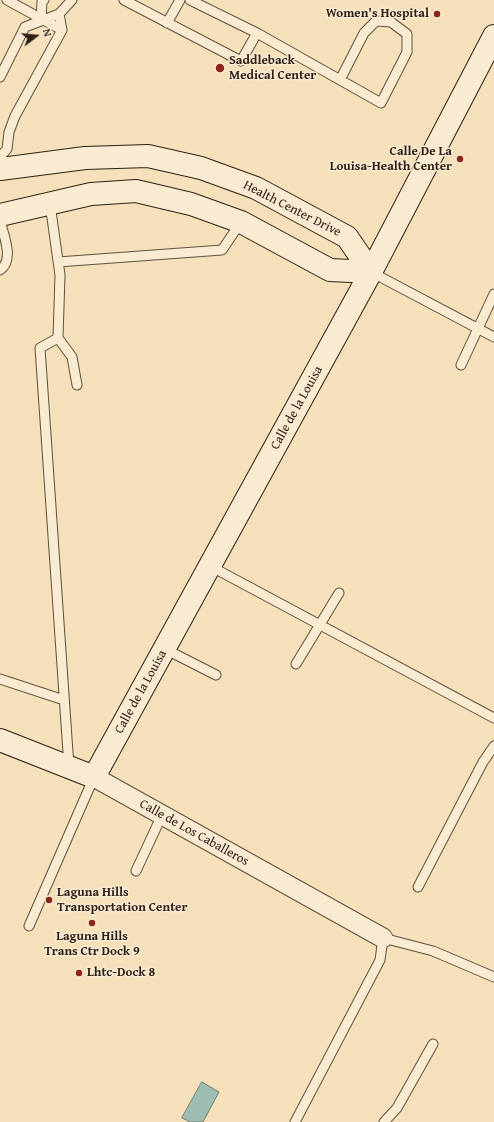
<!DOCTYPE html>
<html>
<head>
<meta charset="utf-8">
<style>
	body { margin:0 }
	#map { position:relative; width:494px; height:1122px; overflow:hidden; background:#f6e0ba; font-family:"Gentium Book Plus",serif }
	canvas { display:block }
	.north { position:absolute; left:16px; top:16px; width:40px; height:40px; -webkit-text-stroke:3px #f9ebd2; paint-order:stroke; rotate:74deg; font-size:11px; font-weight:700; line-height:16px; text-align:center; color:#2d2117 }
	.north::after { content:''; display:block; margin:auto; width:14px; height:18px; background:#2d2117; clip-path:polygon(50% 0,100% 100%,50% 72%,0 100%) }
</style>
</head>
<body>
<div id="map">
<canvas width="494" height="1122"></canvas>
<div class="north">N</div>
</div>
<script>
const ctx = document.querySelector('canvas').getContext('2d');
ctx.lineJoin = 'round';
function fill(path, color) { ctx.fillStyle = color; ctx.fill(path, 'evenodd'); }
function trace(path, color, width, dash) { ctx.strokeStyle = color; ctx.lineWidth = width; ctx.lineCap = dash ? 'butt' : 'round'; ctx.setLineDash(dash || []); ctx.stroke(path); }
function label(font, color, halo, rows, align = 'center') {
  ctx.font = font + ' "Gentium Book Plus",serif'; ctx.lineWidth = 3; ctx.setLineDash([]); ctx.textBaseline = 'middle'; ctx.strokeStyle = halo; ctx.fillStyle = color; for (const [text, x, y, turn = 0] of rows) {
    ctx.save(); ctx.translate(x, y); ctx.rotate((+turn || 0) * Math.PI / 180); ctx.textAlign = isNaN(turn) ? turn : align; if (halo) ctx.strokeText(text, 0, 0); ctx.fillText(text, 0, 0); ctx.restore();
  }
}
const water = new Path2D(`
	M202 1082 219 1092 203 1122H190L182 1118Z`);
const lane = new Path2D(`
	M7 0 62 30
	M124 0 241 61 257 33 190 0
	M41 20 42 2 44 0
	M167 23 180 0
	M257 33 381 103 407 52V34L391 22 376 21 364 33 340 80
	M0 77 25 27 59 14 72 0
	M0 157 7 149 9 132 15 116 62 30 59 14
	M50 204 60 275 58 338 72 357 77 385
	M0 220C3 234 15 260 0 270
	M58 262 222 250 241 222
	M371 272 494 337
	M58 338 40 348 69 767
	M461 365 494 294
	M210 566 494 718
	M165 649 216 675
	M296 664 339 593
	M0 679 64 700
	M136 871 162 815
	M418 887 483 762 494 746
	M29 926 94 777
	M295 1122 380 960 383 938 433 951 494 977
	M384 1122 397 1108 433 1044`);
const street = new Path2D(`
	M94 777 383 938`);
const secondary = new Path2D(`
	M0 169 85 158 148 156 201 168 256 188 347 237 371 272
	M0 215 91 194 136 191 191 204 241 222 330 270 371 272
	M0 740 94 777 371 272 494 36`);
const markers = [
	[437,14,4,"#8f2418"],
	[220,68,5,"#8f2418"],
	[460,159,4,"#8f2418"],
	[49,900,4,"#8f2418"],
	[92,923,4,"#8f2418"],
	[79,973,4,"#8f2418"]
];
const poiNames = [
	["Women's Hospital",429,14,"right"],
	["Saddleback",229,61],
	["Medical Center",229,76],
	["Calle De La",452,152,"right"],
	["Louisa-Health Center",452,167,"right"],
	["Laguna Hills",57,893],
	["Transportation Center",57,908],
	["Laguna Hills",92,937,"center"],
	["Trans Ctr Dock 9",92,952,"center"],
	["Lhtc-Dock 8",87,973]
];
const streetNames = [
	["Health Center Drive",292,209,27],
	["Calle de la Louisa",297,408,-61],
	["Calle de la Louisa",141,692,-61],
	["Calle de Los Caballeros",194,833,29]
];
fill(water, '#9dbdb2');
trace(water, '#707f74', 1);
trace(lane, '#5f5140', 11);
trace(street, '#5f5140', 21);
trace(secondary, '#2d2117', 24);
trace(lane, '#f9ebd2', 9);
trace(street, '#f9ebd2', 19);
trace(secondary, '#f9ebd2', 22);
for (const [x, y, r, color] of markers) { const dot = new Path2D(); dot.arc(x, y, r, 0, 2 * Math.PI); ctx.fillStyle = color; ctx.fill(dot); trace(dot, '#f9ebd2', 1.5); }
label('bold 13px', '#2d2117', '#f9ebd2', poiNames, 'left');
label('13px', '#2d2117', '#f9ebd2', streetNames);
</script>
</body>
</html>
